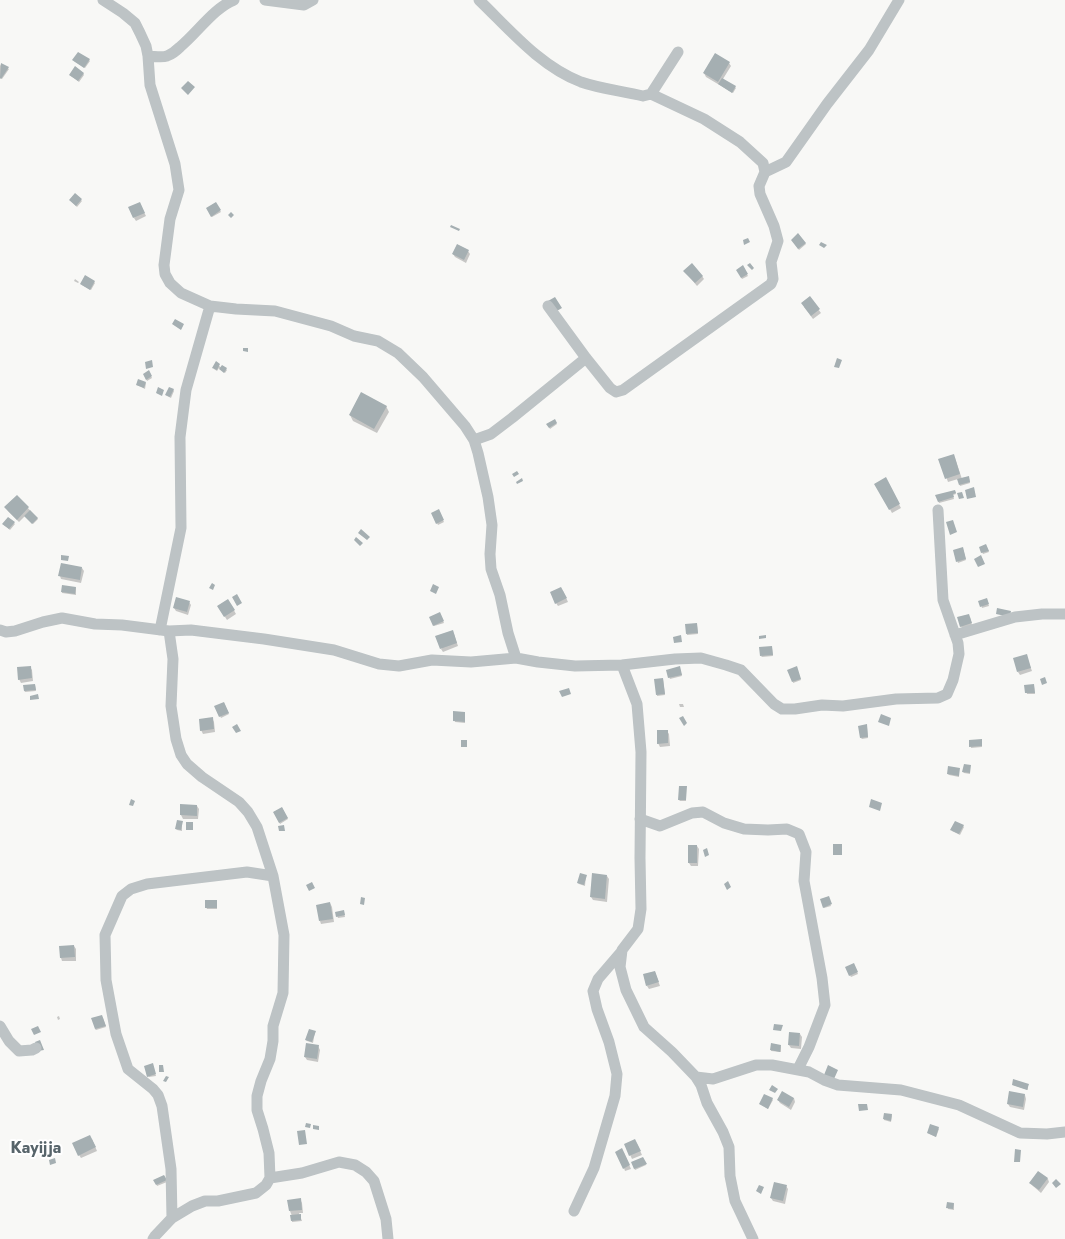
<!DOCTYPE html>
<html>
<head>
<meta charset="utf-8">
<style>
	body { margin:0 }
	canvas { display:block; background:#f8f8f6 }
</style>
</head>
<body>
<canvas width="1065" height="1239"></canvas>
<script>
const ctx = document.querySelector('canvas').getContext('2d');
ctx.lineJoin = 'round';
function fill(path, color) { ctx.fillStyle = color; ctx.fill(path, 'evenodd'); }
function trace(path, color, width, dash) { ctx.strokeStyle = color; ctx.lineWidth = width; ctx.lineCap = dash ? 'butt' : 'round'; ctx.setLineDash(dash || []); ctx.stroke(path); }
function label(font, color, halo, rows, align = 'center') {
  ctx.font = font + ' Jost,sans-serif'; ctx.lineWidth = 4; ctx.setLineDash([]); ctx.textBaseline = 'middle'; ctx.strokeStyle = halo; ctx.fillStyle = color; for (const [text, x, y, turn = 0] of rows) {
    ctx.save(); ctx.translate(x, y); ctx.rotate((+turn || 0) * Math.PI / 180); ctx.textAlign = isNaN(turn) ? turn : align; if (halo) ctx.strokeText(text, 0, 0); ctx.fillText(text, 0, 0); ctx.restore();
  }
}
const shadow = new Path2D(`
	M89 60 90 61 85 68 74 61Z
	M729 63 731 66 723 79 735 87 736 88 733 93 706 77 704 73Z
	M1 64 9 69 2 79 0 78V66Z
	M83 73 84 75 79 82 70 75Z
	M81 200 82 201 77 207 71 201Z
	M215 203 221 212 212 217 207 209Z
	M141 206 146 216 136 221 134 218Z
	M798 235 806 244 799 250 792 240Z
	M468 251 470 254 466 263 455 257 453 254Z
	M742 267 748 276 742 279 737 270Z
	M687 274 702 276 704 279 697 286Z
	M75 279 79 282 78 283 74 281Z
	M94 282 95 283 91 290 82 285Z
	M810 298 821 313 813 319 804 307Z
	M217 363 221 368 226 369 227 370 225 373 219 368 217 371 214 369V368Z
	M149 372 152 378 147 381 144 374Z
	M146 383 145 389 137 385Z
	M174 390V391L171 398 167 396 166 395Z
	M386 406 389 412 377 433 353 421 350 415Z
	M554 420 557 424 550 429 548 425Z
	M955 458 962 479 969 478 970 483 960 486 958 479 948 482 940 460Z
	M885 479 901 508 892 513 876 484Z
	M955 491 956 494 953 495 954 499 939 503 937 496Z
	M17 496 37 518 38 519 33 524 25 516 19 522 8 511 6 507Z
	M438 511 444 522 438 525 432 513Z
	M14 523 15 524 10 530 4 525Z
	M986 545 989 552 983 554 980 548Z
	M963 549 966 560 958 563 954 551Z
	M82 568 84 571 81 583 61 579 60 576Z
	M62 586 76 588V595L62 593Z
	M563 591 568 602 558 606 556 603Z
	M228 600 236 614 227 620 218 606Z
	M987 600 989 606 982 608 980 601Z
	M189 602 191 605 188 615 176 611 174 608Z
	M440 614 444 623 434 626 431 618Z
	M970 617 972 625 962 628 961 626Z
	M686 624 697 625 698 634 687 635Z
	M454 634 458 646 443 652 441 649Z
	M772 648 773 656 762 657 761 656Z
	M1026 655 1032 671 1020 675 1018 672Z
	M30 667 32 670 33 681 21 683 19 679Z
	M680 669 682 676 670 679 667 671Z
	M797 669 801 680 793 683V682Z
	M663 679 665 695 657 696V695Z
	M35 685 36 691 25 692 24 690Z
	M1025 686H1034L1035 694H1027Z
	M224 703 229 714 221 718 216 707Z
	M679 704H683L684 707H680Z
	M454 712 465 713V723L455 722Z
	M212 718 214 722 215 732 203 734 201 730Z
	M867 727 868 738 862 739 861 738Z
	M667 731 669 734 670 746 660 747 658 743Z
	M970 741H982V747L971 748Z
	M970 766V774L964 773 963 772Z
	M959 769V777L949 775 948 774Z
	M686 787V801H680L679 800Z
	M181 805 197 806 199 809 198 819H183L181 815Z
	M282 808 288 819 280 824 274 812Z
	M182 822V831L177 830 176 829Z
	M963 826 964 827 960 835 952 831Z
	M697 846 699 849 698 866H691L689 863Z
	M586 875 585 886 579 884 578 883Z
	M607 876 609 879 607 902 593 900 591 897Z
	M828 897 831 906 824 908 821 900Z
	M217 901V909H207L206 907Z
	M330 903 332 907 334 922 321 924 320 921Z
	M344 912 345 917 338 918 336 913Z
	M74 946 76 949V961H62L61 958 60 947Z
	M854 965 858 974 851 977 846 968Z
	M655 972 660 986 649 989 647 986Z
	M59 1016 60 1019 58 1020 57 1017Z
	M103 1018 106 1027 96 1030 95 1029Z
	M315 1032 313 1043 307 1041 306 1040Z
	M800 1034 802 1037 801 1049 791 1048 789 1045Z
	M318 1046 320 1050 318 1062 307 1060 305 1057Z
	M781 1046V1052L771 1051V1050Z
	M153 1066 156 1076 149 1077 148 1076Z
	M1028 1084V1090L1013 1085Z
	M1025 1095 1026 1099 1024 1110 1010 1107 1008 1104Z
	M794 1098 795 1102 791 1110 780 1103 778 1100Z
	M772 1099 773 1100 768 1109 760 1104Z
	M892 1115 891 1122 884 1120V1119Z
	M938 1128 939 1129 936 1137 928 1133Z
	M92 1139 97 1151 81 1158 79 1155Z
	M625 1144H637L642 1155 632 1159Z
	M624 1153 631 1169 625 1171 624 1168Z
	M643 1158 646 1165 635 1170 632 1163Z
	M1038 1172 1048 1179 1049 1182 1041 1193 1033 1186 1031 1183Z
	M164 1176 167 1182 157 1186 155 1180Z
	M786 1186 788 1189 785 1204 773 1201 771 1198Z
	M300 1199 302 1203 303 1213H299L302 1221 292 1222V1216L290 1211Z
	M948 1203 954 1204V1210L948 1209Z`);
const building = new Path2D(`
	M78 52 90 59 84 68 72 60Z
	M715 53 730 62 718 82 703 73Z
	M1 63 9 67 1 79 0 78Z
	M75 66 84 73 78 81 69 75Z
	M722 78 736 86 732 93 718 84Z
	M188 81 195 87 188 95 181 88Z
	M75 193 82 199 76 206 69 200Z
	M140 202 145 213 133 218 128 207Z
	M216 202 221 210 211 217 206 208Z
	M231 212 234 215 231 218 228 215Z
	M451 225 460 229 459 231 450 227Z
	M798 233 806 243 798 249 791 240Z
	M748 238 750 242 744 245 743 240Z
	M821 242 827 245 824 248 819 245Z
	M457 244 469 250 464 260 452 254Z
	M692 263 703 276 695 283 683 271Z
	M750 263 754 268 752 270 747 265Z
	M743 265 748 274 741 278 736 270Z
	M85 275 95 281 90 290 80 284Z
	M810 296 820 309 811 316 801 303Z
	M555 297 562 308 555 312 548 301Z
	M175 319 184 324 181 330 172 324Z
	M243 348H248V352L243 351Z
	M837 358 842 360 839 368 834 367Z
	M152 360 153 367 146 369 145 362Z
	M216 361 220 364 217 370 212 368Z
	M222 365 227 368 224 373 219 369Z
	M149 370 152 376 146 380 143 374Z
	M138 379 146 382 144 388 136 385Z
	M158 387 164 390 162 396 156 393Z
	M169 387 174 389 170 397 165 395Z
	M361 392 387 406 374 429 349 415Z
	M555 419 557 423 549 428 546 424Z
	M954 454 960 474 945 479 938 459Z
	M517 471 519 474 514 477 512 474Z
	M969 476 970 482 959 485 957 479Z
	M886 477 900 504 889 510 874 484Z
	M522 478 523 481 517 484 516 482Z
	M974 487 976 497 967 499 965 490Z
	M955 490 956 493 953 494 954 497 938 502 935 495Z
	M962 492 964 498 959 499 957 493Z
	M17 495 29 507 17 520 4 507Z
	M439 509 444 520 436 524 431 513Z
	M30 510 38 518 32 524 24 516Z
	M8 517 15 522 9 529 2 524Z
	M953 520 957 532 950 535 946 522Z
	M361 529 370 537 367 540 358 533Z
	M356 537 363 543 360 546 354 540Z
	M986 544 989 551 981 553 979 547Z
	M963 547 966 559 956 562 953 550Z
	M61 555 69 556 68 561 61 560Z
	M981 555 985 564 978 567 974 559Z
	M61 563 82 567 80 580 58 576Z
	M212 583 215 585 213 590 209 588Z
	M433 584 439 587 436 594 430 591Z
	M62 585 76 587 75 594 61 592Z
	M561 587 567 598 555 604 550 592Z
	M237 594 242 603 237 606 232 597Z
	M176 597 190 601 187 612 173 608Z
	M987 598 989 604 980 607 978 601Z
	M228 599 235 610 224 617 217 606Z
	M997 608 1011 611 1010 617 996 614Z
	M440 612 444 621 433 626 429 617Z
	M969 614 972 623 960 627 957 617Z
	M697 623 698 633 686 634 685 624Z
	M453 630 457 643 440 649 435 636Z
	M681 635 682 642 674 643 673 637Z
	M766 635V638L759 639V636Z
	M772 646 773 655 760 656 759 647Z
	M1027 654 1031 668 1017 672 1013 658Z
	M31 666 32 678 18 680 17 667Z
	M680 666 682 675 668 678 666 670Z
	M797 666 801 679 792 682 787 670Z
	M1045 677 1047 683 1042 685 1040 679Z
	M663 678 665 694 656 695 654 679Z
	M35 684 36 690 24 691 23 685Z
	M1034 684 1035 693H1025L1024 685Z
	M569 688 571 694 562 697 559 691Z
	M38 694 39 699 30 700V696Z
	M224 702 229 713 219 717 214 706Z
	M453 711 465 712V722L453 721Z
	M881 714 891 718 889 726 878 722Z
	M683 716 687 723 684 726 679 718Z
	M213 717 214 729 200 731 199 719Z
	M237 724 241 731 236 733 232 727Z
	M867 724 868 737 860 738 858 726Z
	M657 730H668V743L657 744Z
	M982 739V746L969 747V740Z
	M461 740H467V747H461Z
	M964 764 971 765 970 773 962 772Z
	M948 766 960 768 959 776 947 774Z
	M679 786H687L686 800H678Z
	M131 799 135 801 133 806 129 805Z
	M871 799 882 803 880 811 869 807Z
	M180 804 197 805V816L180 815Z
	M282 807 288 818 279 823 273 812Z
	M177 820 183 821 181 830 175 829Z
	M955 821 964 825 959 834 950 830Z
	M186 822H193V830H186Z
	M284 825 285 831H279L278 826Z
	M833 844H842V855H833Z
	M688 845H697V863H688Z
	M707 848 709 855 705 857 703 850Z
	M580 873 587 875 584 885 577 883Z
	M592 873 607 875 605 899 590 897Z
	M728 881 731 887 727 890 724 884Z
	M312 882 315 888 309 891 306 885Z
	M829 896 832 904 823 908 820 899Z
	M361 897 365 898 364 905 360 904Z
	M205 900H217V908H205Z
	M330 902 333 919 319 921 316 905Z
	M344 910 345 915 336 917 335 912Z
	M74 945 75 957 60 958 59 946Z
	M854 963 858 972 849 976 845 967Z
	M655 971 659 982 646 986 643 974Z
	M102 1015 106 1026 95 1029 91 1018Z
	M774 1024 783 1025 781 1031 773 1030Z
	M38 1026 41 1032 34 1035 31 1029Z
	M309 1029 316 1031 312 1042 305 1040Z
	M789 1032 800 1033 799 1046 788 1045Z
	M40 1040 44 1050 38 1051 35 1042Z
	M306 1043 319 1045 317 1059 304 1057Z
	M771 1043 781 1045 780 1052 770 1050Z
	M153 1063 156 1074 147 1077 144 1066Z
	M159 1065H163L164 1072H159Z
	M828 1065 838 1070 834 1079 824 1075Z
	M166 1076 169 1077 166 1082 163 1081Z
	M1013 1079 1029 1084 1027 1090 1012 1085Z
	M772 1085 778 1089 775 1093 769 1090Z
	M782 1091 794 1098 789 1107 777 1100Z
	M1009 1091 1025 1094 1023 1107 1007 1104Z
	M764 1094 773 1098 768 1109 759 1104Z
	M858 1104H867L868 1110 859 1111Z
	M884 1113 892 1114 891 1121 883 1119Z
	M306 1123 311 1124 310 1128 305 1127Z
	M930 1124 939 1127 936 1137 927 1133Z
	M313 1125 319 1126V1130L313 1129Z
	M305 1130 307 1144 299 1145 297 1131Z
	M90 1135 96 1147 78 1156 72 1143Z
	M635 1139 641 1151 629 1156 624 1144Z
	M622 1148 630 1165 623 1169 615 1152Z
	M1015 1149 1021 1150 1020 1162H1014Z
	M643 1157 647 1164 634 1169 631 1162Z
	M55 1158 56 1163 50 1165 49 1160Z
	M1038 1171 1048 1178 1039 1190 1029 1183Z
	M164 1175 167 1180 156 1185 153 1180Z
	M1056 1179 1061 1184 1056 1188 1052 1183Z
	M774 1182 787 1185 783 1201 770 1198Z
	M759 1185 764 1187 761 1194 756 1191Z
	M301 1198 302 1210 289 1211 287 1200Z
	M947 1202 954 1203 953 1209 946 1208Z
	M301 1214V1220L291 1221 290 1215Z`);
const minor = new Path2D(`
	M103 0 123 13 135 23 140 33 146 46 148 56 150 85 175 164 179 190 170 219 164 265 165 274 170 283 181 293 210 306 236 309 275 311 331 326 354 336 378 341 398 353 423 377 465 426 474 440 478 453 488 497 492 525 490 554 491 569 500 595 508 633 516 658
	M265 0 304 5 313 0
	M479 0C510 30 540 66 581 82 601 89 623 91 643 96L651 94 678 52
	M148 56C154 56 161 58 167 56 172 54 176 51 180 47 196 34 215 7 234 0
	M765 172 786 162 827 104 869 50 899 0
	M548 306 586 358 610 388 616 392 623 390 771 284 773 279 771 262 778 241 774 226 760 194 759 186 765 172 763 163 740 142 704 119 651 94
	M474 440 491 434 512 418 586 358
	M0 630 6 632 15 631 43 622 62 618 95 624 122 625 169 631 191 630 264 639 334 650 379 664 399 666 432 660 471 662 516 658 538 662 575 666 622 665 675 659 701 658 726 665 741 670 774 704 782 709H795L822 705 843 706 896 699 938 698 947 694 953 680 959 654 958 643 943 600 938 510
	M160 630 181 528 180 437 186 390 210 306
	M955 635 1015 617 1042 614H1065
	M622 665 637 704 641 752 640 858 641 909 638 929 622 950 620 967 626 990 644 1027 672 1052 696 1077 701 1085 707 1103 723 1132 729 1147 730 1176 735 1201 753 1239
	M640 819 660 826 692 813 703 812 724 823 744 829 768 830 787 829 799 834 806 852 804 881 822 978 825 1005 809 1047 798 1069
	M0 1026 9 1041 19 1051 32 1050 36 1048
	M696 1077 713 1079 756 1065H772L809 1072 824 1080 838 1085 901 1090 959 1105 1020 1133 1047 1134 1065 1132
	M270 1178 302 1173 339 1162 355 1165 366 1172 374 1181 386 1219 388 1239
	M574 1211 594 1168 615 1096 617 1074 609 1042 597 1009 593 991 598 979 622 951
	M172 1218 171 1169 162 1106 158 1095 153 1089 128 1069 116 1034 106 980 105 935 122 896 131 889 147 884 247 872 273 876
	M153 1239 155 1236 172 1218 192 1206 205 1201H218L256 1193 266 1185 270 1178 269 1153 263 1129 257 1110V1096L261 1081 270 1059 273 1041V1026L283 993 284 935 273 876 257 827 248 812 239 802 202 777 187 764 181 755 176 739 171 706 173 659 169 631`);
const quarterNames = [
	["Kayijja",36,1149]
];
fill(shadow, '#0003');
fill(building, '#a5afb2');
trace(minor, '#bdc3c5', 11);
label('bold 16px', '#57646a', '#fff', quarterNames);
</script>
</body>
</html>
